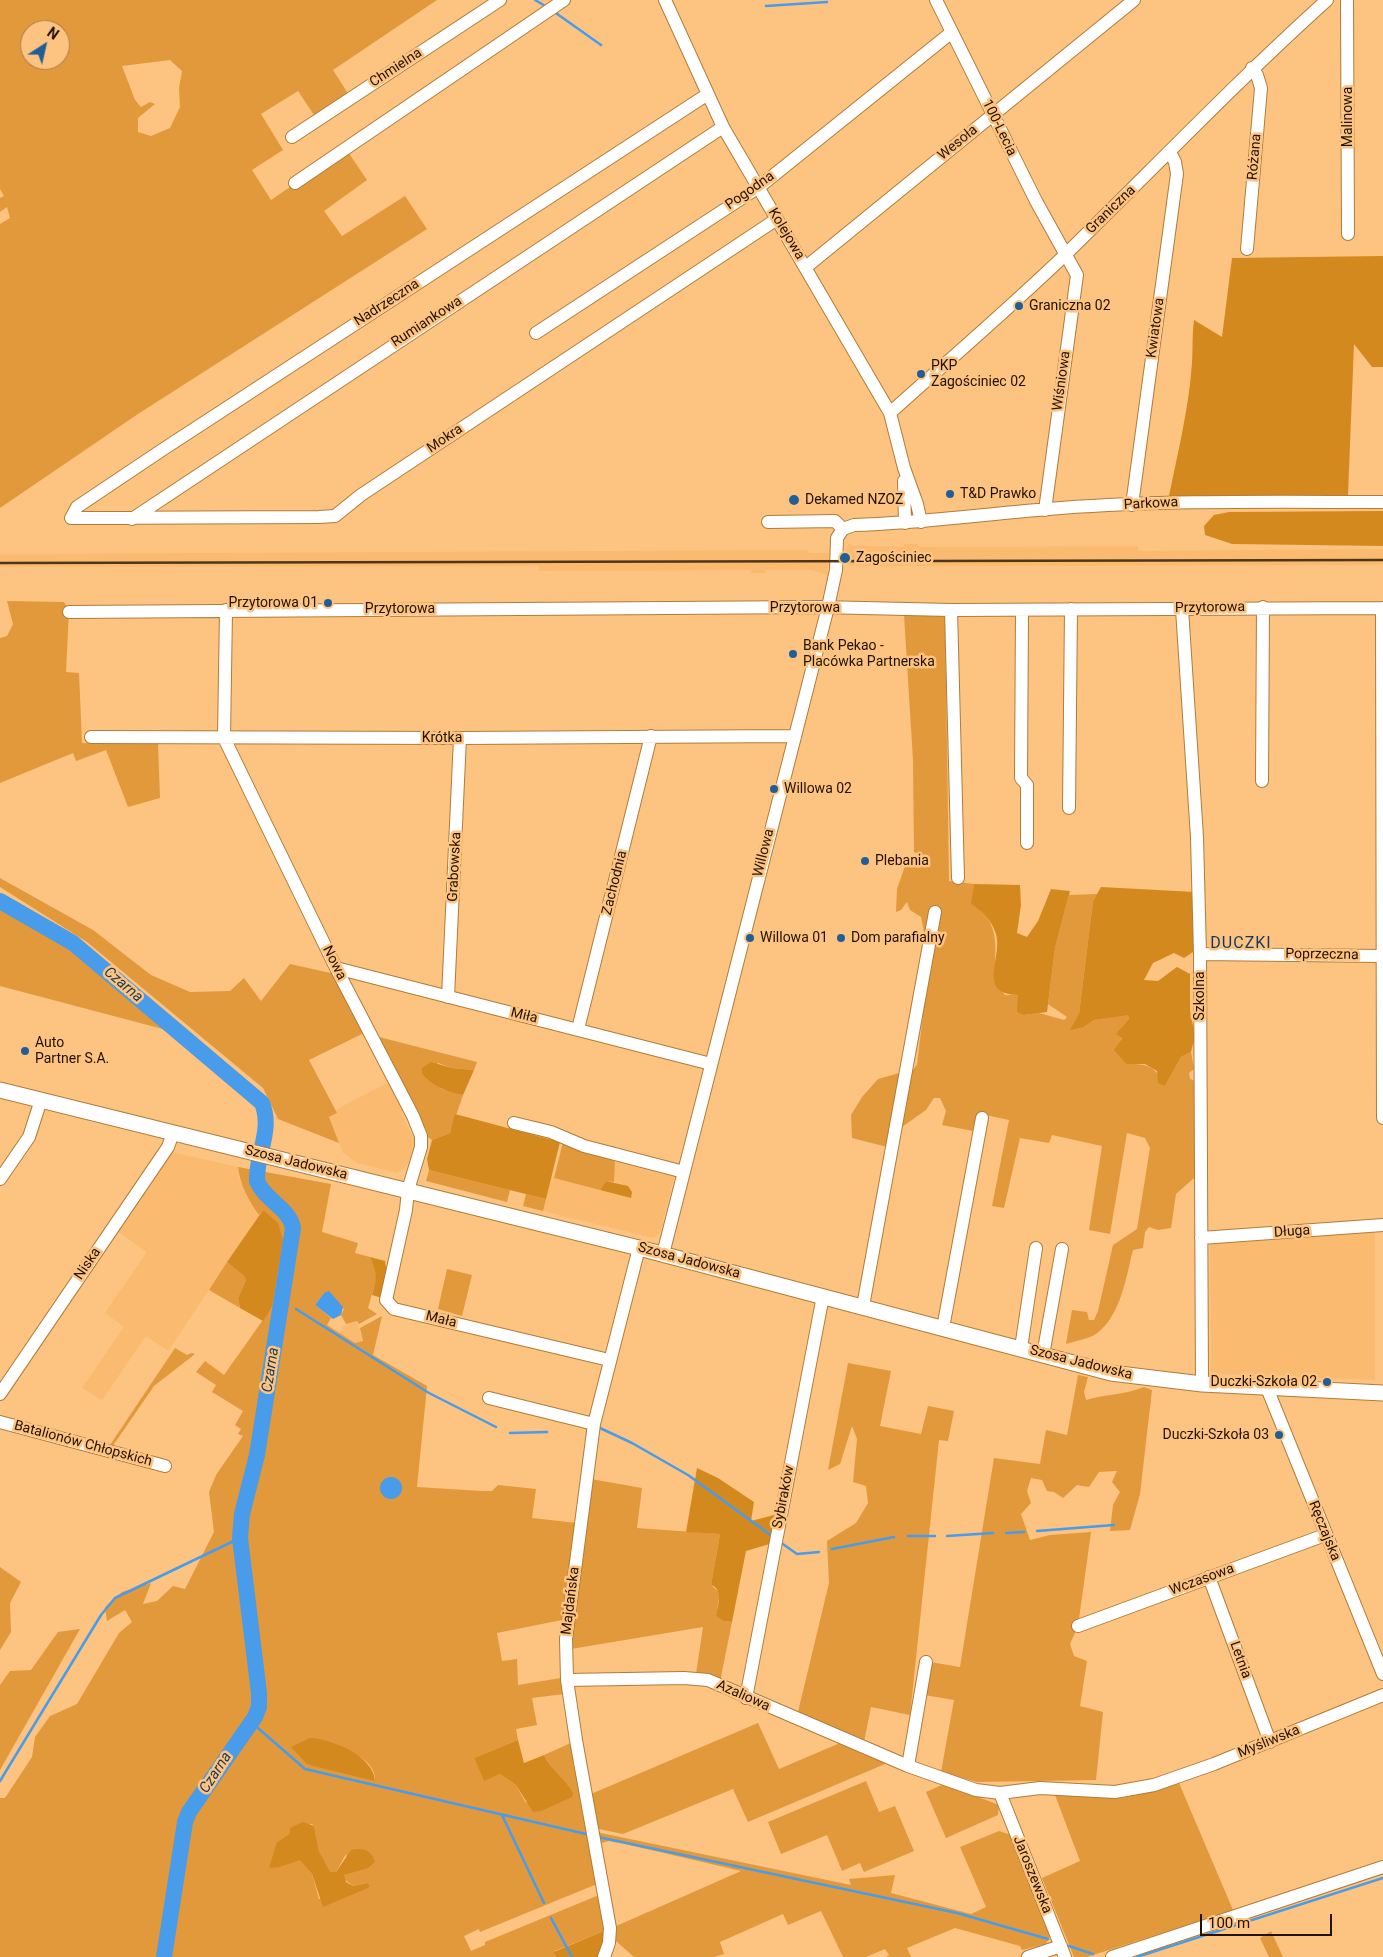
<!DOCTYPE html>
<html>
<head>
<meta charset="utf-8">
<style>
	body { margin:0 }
	#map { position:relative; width:1383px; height:1957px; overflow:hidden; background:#fdc380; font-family:Roboto,sans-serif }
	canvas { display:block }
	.north { position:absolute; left:20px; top:20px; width:50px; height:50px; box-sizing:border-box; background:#fdc380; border:1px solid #a57c4d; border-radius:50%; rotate:35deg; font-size:14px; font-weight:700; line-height:20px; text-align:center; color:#221200 }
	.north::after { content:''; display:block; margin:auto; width:18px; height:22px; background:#225e95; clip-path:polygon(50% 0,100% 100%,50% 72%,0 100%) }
	.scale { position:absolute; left:1200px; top:1914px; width:132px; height:22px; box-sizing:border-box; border:2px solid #221200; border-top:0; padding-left:6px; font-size:15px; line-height:18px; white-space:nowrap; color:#221200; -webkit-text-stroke:4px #fdc380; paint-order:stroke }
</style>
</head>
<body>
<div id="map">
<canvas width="1383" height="1957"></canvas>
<div class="north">N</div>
<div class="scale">100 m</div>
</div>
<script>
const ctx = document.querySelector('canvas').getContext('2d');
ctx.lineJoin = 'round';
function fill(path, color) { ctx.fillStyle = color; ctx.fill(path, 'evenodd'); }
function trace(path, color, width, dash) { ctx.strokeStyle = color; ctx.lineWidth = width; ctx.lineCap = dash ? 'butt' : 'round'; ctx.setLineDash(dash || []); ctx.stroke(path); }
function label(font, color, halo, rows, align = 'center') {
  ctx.font = font + ' Roboto,sans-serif'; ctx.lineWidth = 5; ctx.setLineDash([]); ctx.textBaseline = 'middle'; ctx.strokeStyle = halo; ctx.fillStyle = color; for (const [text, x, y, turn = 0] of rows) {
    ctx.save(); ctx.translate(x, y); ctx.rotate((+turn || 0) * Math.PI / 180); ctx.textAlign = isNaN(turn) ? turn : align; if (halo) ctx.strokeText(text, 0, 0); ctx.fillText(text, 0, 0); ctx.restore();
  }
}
const built = new Path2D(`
	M848 543 855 546H872L904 547V544H918L919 547 1138 546V551L1383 549V565L866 566 844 565Z
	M806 550 810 553H829L827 575 812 570H766V573H751V570L539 571V566L0 567V554Z
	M389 1082 402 1110 401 1114 415 1141 414 1156H411L407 1166 397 1173 357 1163 343 1153 329 1117 337 1113 335 1110Z
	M171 1152 238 1167 239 1179 251 1203 259 1215 168 1351 146 1336 102 1400 82 1388 124 1327 105 1313 147 1252 117 1231Z
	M615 1162 674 1177 660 1233 653 1238 543 1211 551 1177 631 1198 623 1184 614 1182Z
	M1375 1231V1380L1211 1374 1210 1243Z
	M357 1321 363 1341 355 1343 340 1334 343 1326Z`);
const green = new Path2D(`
	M0 0H437L333 70 349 95 316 118 298 91 261 114 283 150 252 170 271 200 346 149 367 180 324 211 342 236 405 196 427 229 138 414 0 508V224L10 218 7 207 0 212V198L4 196 0 189ZM30 30H60V60H30ZM170 60 182 71 179 88 180 107 170 128 151 136 138 132V118L155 104 150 102 141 107 135 100 122 66Z
	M7 601 64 602 69 611 66 672 79 673 82 743 158 744 160 798 128 807 106 750 76 761 73 753 0 783V638L7 636 13 624Z
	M904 615H945L949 881 974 884 972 904C1002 922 995 951 994 981L1005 995H1018L1024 1015 1039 1013 1064 1020 1067 1017 1048 1004 1055 948 1069 895 1097 894 1093 901 1079 1014 1084 1027 1094 1020 1128 1014 1129 1019 1117 1034 1122 1037 1115 1050 1126 1064C1149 1064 1154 1065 1165 1086L1181 1057 1191 1052 1194 1069 1189 1073 1190 1079 1195 1081 1194 1178 1176 1194 1171 1228 1158 1230 1149 1227 1145 1232 1143 1248 1133 1250C1126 1277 1121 1316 1096 1334 1088 1339 1075 1341 1066 1344L1072 1310 1087 1312 1089 1320H1094L1098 1311 1113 1245 1137 1229 1150 1148 1145 1138 1127 1133 1110 1234 1089 1230 1102 1146 1052 1135 1049 1143 1020 1138 1004 1208 992 1206 1009 1120 981 1114 973 1131 942 1125 946 1111 940 1098H934L926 1110 899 1129 895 1149 852 1138 851 1115 862 1097 878 1079 914 1069 917 1064 923 1015 910 1011 925 936 921 917 910 910 907 902 901 910 896 912 897 889 905 866 926 867 921 855 914 852 913 760Z
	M0 878 93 930 151 975 190 992 230 991 244 978 261 1001 290 964 335 974 364 1033 309 1060 337 1113 329 1117 339 1143 278 1119 263 1088 87 942 0 887Z
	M0 906 70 947 174 1032 0 986Z
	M379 1037 477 1062 474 1070 452 1068 438 1063 422 1074 442 1089 463 1095 450 1133 432 1140 428 1137Z
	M563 1142 605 1155 615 1162 614 1182 606 1181 600 1190 554 1178Z
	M238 1167 331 1184 322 1232 358 1243 355 1253 370 1257 376 1269 377 1276 368 1308 377 1314 359 1324 357 1321 346 1324 341 1315 344 1309 324 1293 315 1305 331 1318 327 1325 355 1343 363 1341 360 1328 382 1316 373 1355 427 1386 417 1487 482 1491H492L498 1485 536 1489 532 1518 577 1523 562 1620 497 1633 502 1661 517 1659 518 1685 561 1678 564 1694 532 1698 537 1725 516 1729 518 1740 474 1758 484 1780 500 1774 516 1785 526 1803 552 1768 544 1755 573 1742V1764L581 1795 597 1884 480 1932 479 1929 464 1936 471 1951 485 1945V1942L599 1895 606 1930 555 1951 556 1957H0V1798H5L32 1757 35 1737 50 1716 77 1704 119 1633 132 1622 125 1610 107 1621 105 1607 122 1592 151 1583 143 1604 157 1601 173 1586 185 1589 214 1532 209 1492 216 1475 243 1436 238 1434 241 1429 235 1425 243 1411 212 1392 216 1385 196 1372 205 1361 224 1375 272 1307 263 1210 259 1215C249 1201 240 1185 238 1167ZM342 1748C357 1755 375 1762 375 1780L307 1764ZM312 1824 314 1826 319 1851 329 1872H336L346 1854 349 1873 344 1875V1879L353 1886 368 1883 370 1887 319 1899 312 1874 300 1859 280 1867 277 1842 289 1834 290 1828Z
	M429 1170 510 1190 507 1202 426 1181Z
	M526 1194 546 1199 543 1211 523 1206Z
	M227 1262 244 1276 246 1280 238 1298 240 1308 209 1290Z
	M447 1269 472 1275 462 1316 438 1309Z
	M175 1348 187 1355 192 1353 195 1354 154 1386 112 1447 108 1448Z
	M848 1363 891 1371 880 1426 921 1434 928 1406 954 1411 948 1441 939 1440 910 1715 871 1707 864 1742 798 1712 829 1583 827 1541 856 1523 868 1503 866 1486 853 1482 857 1439 852 1426 840 1464 828 1470Z
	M1078 1375 1088 1377 1084 1392 1086 1400C1106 1394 1125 1395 1144 1387L1152 1390 1140 1494 1130 1530 1110 1531 1113 1505 1120 1492 1112 1482 1117 1471 1099 1472 1089 1487 1077 1485 1063 1498 1054 1492 1047 1491 1042 1480 1031 1478 1027 1491 1031 1503 1021 1514 1030 1540 1050 1535 1091 1532 1078 1626 1070 1644 1074 1656 1087 1661 1080 1706 1103 1712 1096 1780 977 1782 941 1772 954 1700 924 1695 930 1662 960 1667 994 1458 1040 1464 1046 1430 1067 1435Z
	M591 1479 642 1488 637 1528 720 1534 711 1585 720 1593 716 1616 723 1621 732 1622 720 1682 696 1674 703 1627 571 1649 580 1558Z
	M0 1567 21 1582 10 1603 11 1632 0 1650Z
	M80 1629 0 1770V1685L10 1671 31 1670 58 1632Z
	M758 1723 779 1769 840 1743 885 1762V1764L748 1822 733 1789 623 1834 594 1828 591 1794Z
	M866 1781 879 1812 895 1806 914 1851 864 1872 860 1863 842 1871 827 1835 781 1854 768 1822Z
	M1179 1783 1233 1910 1087 1957H1074L1042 1878 1080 1861 1055 1795 1122 1798 1151 1792Z
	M944 1784 999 1805 998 1815 946 1838 926 1792Z
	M999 1831 1011 1835 1050 1936 1046 1944 1022 1950 1020 1946 955 1928 907 1948 911 1957H886L889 1955 885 1949 866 1957H843L821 1911 788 1925 783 1914 720 1942 724 1954 714 1957H634L616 1941 614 1927 741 1871 625 1844 609 1841 601 1843 596 1832 851 1885 849 1879 895 1875 891 1893 971 1914 986 1907 960 1847Z
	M1271 1931 1283 1957H1269L1260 1938Z`);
const forest = new Path2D(`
	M1383 256V367H1372L1354 344 1348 495 1223 499 1169 496C1178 452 1189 407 1192 363 1193 348 1192 335 1194 320L1222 337 1232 258Z
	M1383 511V546L1232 544 1205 535 1204 526 1214 515 1229 512Z
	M974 884 1020 885 1021 905 1017 933 1027 937 1038 921 1051 889 1070 891 1055 948 1047 1012 1024 1015 1017 1012 1018 995C976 994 1003 958 996 934 992 921 982 910 971 904Z
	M1101 887 1195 892 1193 952 1184 958 1174 953 1153 963 1144 980 1158 981 1177 967 1190 974V1011L1195 1036 1191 1052 1181 1057 1165 1086 1158 1083 1157 1071 1145 1064H1126L1114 1050 1122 1038 1116 1034 1129 1019 1128 1015 1094 1020 1084 1027 1070 1030 1079 1014 1093 901Z
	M431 1062 452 1068 474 1070 463 1095C447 1092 433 1086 422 1074V1068Z
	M455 1114 560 1142 546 1199 429 1170 427 1159 432 1140 450 1133Z
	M606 1181 628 1186 632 1192 631 1198 600 1190Z
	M263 1210 278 1223 283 1240 272 1307 263 1321 240 1308 238 1298 246 1280 244 1276 227 1262Z
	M370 1257 385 1261 387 1274 382 1298 372 1295C377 1276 378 1276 370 1257Z
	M697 1468 718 1478 754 1502 751 1521 778 1514 773 1543 746 1551 732 1622 723 1621 716 1616C718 1605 724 1590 711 1585L720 1534 686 1532Z
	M310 1738C332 1739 374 1756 375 1781L313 1766 307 1764 291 1747Z
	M518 1740 524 1763 544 1755C551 1770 565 1779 573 1793L572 1797 541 1811 533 1812 516 1785 500 1774 484 1781 474 1758Z
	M303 1822 314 1826 319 1851 330 1872H336L351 1850C362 1847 372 1850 375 1862L368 1868 344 1875 346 1882 353 1886 368 1883 370 1887 323 1907 312 1874 300 1860 280 1867 269 1868 277 1842 289 1834 290 1828Z
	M606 1930 601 1957H556L554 1952Z`);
const water = new Path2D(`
	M329 1291 343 1307 341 1315 333 1319 315 1305 324 1293Z
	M380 1488a11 11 0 1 1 22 0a11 11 0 1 1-22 0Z`);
const stream = new Path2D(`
	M535 0 547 7
	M766 6 827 2
	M553 11 601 45
	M282 1301 288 1304
	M296 1309 429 1393 496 1427
	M600 1428 632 1443 688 1475 772 1536
	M510 1433 547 1432
	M1037 1531 1114 1525
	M1006 1533 1024 1532
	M908 1536H935
	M947 1536 993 1533
	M780 1542 797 1554 819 1552
	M832 1549 894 1537
	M251 1722 305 1769 586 1834
	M0 1781 101 1615 115 1598 240 1538
	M502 1815 544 1903
	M598 1837 957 1913 1048 1939
	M551 1918 572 1957
	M1069 1946 1093 1954
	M1137 1957 1383 1878`);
const river = new Path2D(`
	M0 901 73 943 262 1103C273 1130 256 1154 257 1181 265 1201 289 1207 293 1228L257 1455 242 1514 240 1538 259 1693V1707L255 1717 189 1812 185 1822 164 1957`);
const minor = new Path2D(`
	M665 0 723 127 890 413 904 468 917 504 921 522
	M936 0 1036 201 1077 275 1045 510
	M1347 0 1348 234
	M708 94 162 450 77 507 71 518 319 517 335 516 361 495 777 219
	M292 137 500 0
	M295 183 564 0
	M1247 249 1261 88 1257 75 1252 68
	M806 267 1134 0
	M536 333 759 187 952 32
	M890 413C949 360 1010 308 1067 253 1153 169 1237 81 1327 0
	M904 481 905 523
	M1132 505 1177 174 1175 162 1170 152
	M132 519 723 127
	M768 522 835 521 843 529
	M1382 608 1383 1118
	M1182 609 1197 837 1200 954 1202 1384
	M226 610 224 738 336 968 413 1116 421 1136V1147L408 1190 406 1210 386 1300 394 1309 609 1360
	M951 610 958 878
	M1022 610 1021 778 1027 785V843
	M69 612 819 607 951 610 1383 608
	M91 737 460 738 794 736
	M1262 781 1263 607
	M1069 808 1071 609
	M1200 954 1383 956
	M336 968 711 1064
	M448 997 460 738
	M578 1029 651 736
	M514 1123 551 1132 584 1146 684 1172
	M0 1179 29 1137 41 1100
	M1201 1238 1383 1225
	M663 1254 828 607 836 570 837 538 843 529 854 525C924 523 992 513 1061 508 1168 500 1276 502 1383 502
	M863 1306 935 912
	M943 1328 982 1118
	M1021 1348 1036 1248
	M1043 1355 1062 1249
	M1267 1388 1383 1674
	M0 1394 168 1147 173 1133
	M489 1398 594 1424
	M0 1422 165 1466
	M1209 1577 1270 1742
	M1078 1626 1325 1535
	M567 1680 684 1678 708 1680 908 1766 976 1790 1000 1793 1040 1788 1115 1792 1154 1785 1214 1764 1383 1695
	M746 1698 823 1296
	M908 1766 926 1662
	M1000 1793 1065 1957
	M604 1957 609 1943 610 1928 576 1740 567 1680 566 1639 594 1424 639 1248
	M1028 1957 1061 1946
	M1112 1957 1383 1867`);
const major = new Path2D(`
	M0 1090 639 1248 1111 1373 1202 1384 1383 1393`);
const rail = new Path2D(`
	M0 563 1383 560`);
const markers = [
	[1019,306,5,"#225e95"],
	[921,374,5,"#225e95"],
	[950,494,5,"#225e95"],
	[794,500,6,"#225e95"],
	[845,558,6,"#225e95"],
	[328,603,5,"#225e95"],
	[793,654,5,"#225e95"],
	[774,789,5,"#225e95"],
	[865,861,5,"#225e95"],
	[750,938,5,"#225e95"],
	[841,938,5,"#225e95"],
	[25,1051,5,"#225e95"],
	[1327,1382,5,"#225e95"],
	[1279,1435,5,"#225e95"]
];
const streetNames = [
	["Chmielna",396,68,-33],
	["Malinowa",1348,117,-90],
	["100-Lecia",999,128,64],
	["Wesoła",958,143,-39],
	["Różana",1255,157,-85],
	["Pogodna",750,191,-35],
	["Graniczna",1111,210,-44],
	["Kolejowa",786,234,59],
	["Nadrzeczna",387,303,-33],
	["Rumiankowa",427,322,-33],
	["Kwiatowa",1156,328,-82],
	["Wiśniowa",1062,381,-82],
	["Mokra",445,439,-34],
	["Parkowa",1151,504,-3],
	["Przytorowa",805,608],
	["Przytorowa",1210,608,-1],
	["Przytorowa",400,609],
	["Krótka",442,738],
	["Willowa",764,853,-76],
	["Grabowska",455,867,-87],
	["Zachodnia",615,883,-76],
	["Poprzeczna",1322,955,1],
	["Nowa",334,963,63],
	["Szkolna",1200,996,-90],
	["Miła",524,1016,14],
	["Szosa Jadowska",296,1163,14],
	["Długa",1292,1232,-4],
	["Szosa Jadowska",689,1261,15],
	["Niska",88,1264,-56],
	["Mała",441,1320,14],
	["Szosa Jadowska",1081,1363,14],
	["Batalionów Chłopskich",83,1444,15],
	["Sybiraków",784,1497,-79],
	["Ręczajska",1324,1531,68],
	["Wczasowa",1202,1580,-20],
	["Majdańska",571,1601,-83],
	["Letnia",1240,1660,70],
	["Azaliowa",743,1696,24],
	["Myśliwska",1269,1742,-22],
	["Jaroszewska",1032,1875,68]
];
const poiNames = [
	["Graniczna 02",1029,306],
	["PKP",931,366],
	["Zagościniec 02",931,382],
	["T&D Prawko",960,494],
	["Dekamed NZOZ",805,500],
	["Zagościniec",856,558],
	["Przytorowa 01",318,603,"right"],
	["Bank Pekao -",803,646],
	["Placówka Partnerska",803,662],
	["Willowa 02",784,789],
	["Plebania",875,861],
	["Willowa 01",760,938],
	["Dom parafialny",851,938],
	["Auto",35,1043],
	["Partner S.A.",35,1059],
	["Duczki-Szkoła 02",1317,1382,"right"],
	["Duczki-Szkoła 03",1269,1435,"right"]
];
const waterNames = [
	["Czarna",123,985,40],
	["Czarna",271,1370,-81],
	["Czarna",216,1773,-57]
];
const quarterNames = [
	["DUCZKI",1241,944]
];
fill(built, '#fabb71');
fill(green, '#e1993b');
fill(forest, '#d3891e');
fill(water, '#489cea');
trace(stream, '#489cea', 2.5);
trace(river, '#489cea', 16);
trace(minor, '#b17c38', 14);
trace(major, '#b17c38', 17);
trace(minor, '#fff', 12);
trace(major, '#fff', 15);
trace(rail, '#4e361a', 2.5);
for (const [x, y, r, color] of markers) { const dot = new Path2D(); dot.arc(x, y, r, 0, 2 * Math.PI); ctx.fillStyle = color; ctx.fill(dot); trace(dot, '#fdc380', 2); }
label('14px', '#221200', '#fdc380', streetNames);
label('14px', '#221200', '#fdc380', poiNames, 'left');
label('italic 15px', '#183959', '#fdc380', waterNames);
ctx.letterSpacing = '1px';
label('16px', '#103a5f', '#fdc380', quarterNames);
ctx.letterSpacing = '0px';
</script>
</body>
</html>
